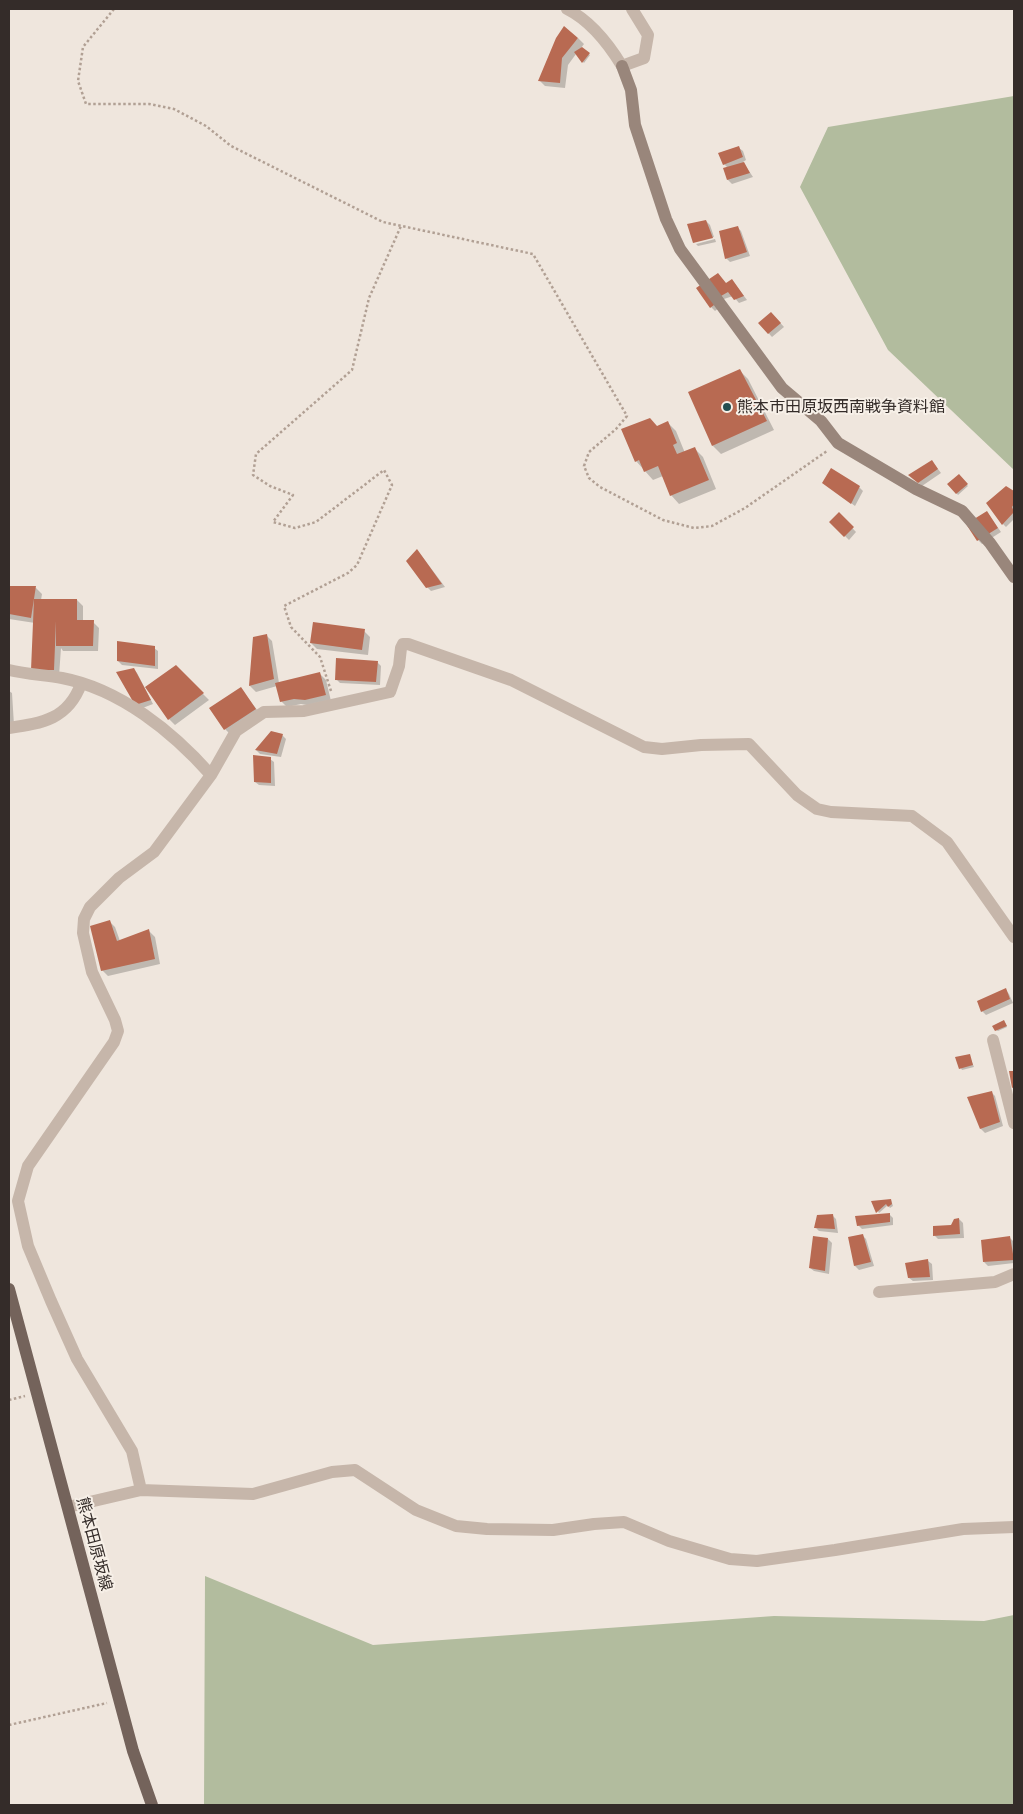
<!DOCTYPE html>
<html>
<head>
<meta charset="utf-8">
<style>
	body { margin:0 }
	#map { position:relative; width:1023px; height:1814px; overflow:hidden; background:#efe6dd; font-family:Montserrat,sans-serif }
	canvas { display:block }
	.frame { position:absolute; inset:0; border:10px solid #342c29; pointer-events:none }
</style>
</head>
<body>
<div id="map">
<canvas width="1023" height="1814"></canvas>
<div class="frame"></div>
</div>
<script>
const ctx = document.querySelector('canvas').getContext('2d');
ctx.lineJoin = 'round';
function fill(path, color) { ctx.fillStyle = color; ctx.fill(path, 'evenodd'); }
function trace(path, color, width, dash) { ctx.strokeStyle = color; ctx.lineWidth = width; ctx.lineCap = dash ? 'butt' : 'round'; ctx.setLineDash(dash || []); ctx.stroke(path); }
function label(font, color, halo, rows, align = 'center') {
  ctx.font = font + ' Montserrat,"Noto Sans JP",sans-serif'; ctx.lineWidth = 4; ctx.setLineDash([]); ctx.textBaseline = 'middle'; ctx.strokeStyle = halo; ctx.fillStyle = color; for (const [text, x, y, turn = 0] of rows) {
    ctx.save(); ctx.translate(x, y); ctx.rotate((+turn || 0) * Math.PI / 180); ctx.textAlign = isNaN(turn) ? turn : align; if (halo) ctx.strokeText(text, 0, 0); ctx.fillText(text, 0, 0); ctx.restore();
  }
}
const green = new Path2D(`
	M1014 96V470L888 350 800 187 828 127Z
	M205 1576 373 1645 774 1616 984 1621 1014 1615V1805H204Z`);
const shadow = new Path2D(`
	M578 38 584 44 581 48 590 55 584 63 576 54 568 65 565 88 545 86 539 80Z
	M739 148 743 151 746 160 743 162 753 177 732 184 728 180 724 169 728 168 724 164Z
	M706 221 710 225 714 237 695 241V243L689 225Z
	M737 227 741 231 750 256 730 262 726 258Z
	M715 239 716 242 698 246 696 244Z
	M718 274 726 284H735L747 300 739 303 733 296 724 299 725 303 715 311 711 307Z
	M775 317 784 327 772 337 760 324Z
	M740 371 748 379 774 430 721 454 713 446Z
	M668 423 676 431 685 453 695 449 703 457 716 489 679 504 671 495 663 476 653 480 636 461 657 427Z
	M935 465 941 473 922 486 914 479Z
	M958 476 968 486 958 495 949 484Z
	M828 486 859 487 863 491 855 506Z
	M1006 488 1014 492V519L1006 527 1003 524Z
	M987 512 1001 532 982 544 978 540Z
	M839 514 856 532 849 540 831 522Z
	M421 555 445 587 431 591 427 587Z
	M9 587 36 588 42 594 41 600H77L83 606V621L93 622 99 628 98 651H63L61 648 59 676H38L35 623 9 619Z
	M364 631 370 637 368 655 317 649 311 643Z
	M266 635 272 641 279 683 320 674 326 680 331 701 312 706 301 704 287 707 281 701 277 686 256 692 250 686 254 638Z
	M154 648 158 651V669L122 665 118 661Z
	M377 662 381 666 380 685 340 683 336 679Z
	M176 667 209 700 175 725 169 719Z
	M133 669 137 673 153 704 140 709 136 705Z
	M241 689 261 715 231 735 225 729Z
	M9 691 12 693 14 725H9Z
	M282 735 286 739 281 757 260 754 256 750Z
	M270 759 274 762 275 786 259 785 255 782Z
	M109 921 115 927 120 941 149 931 155 937 160 964 108 976 102 970Z
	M1006 990 1009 994 1013 1003 986 1015 982 1011Z
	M1005 1023 1007 1027 998 1031 996 1030Z
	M969 1055 974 1067 962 1070 956 1058Z
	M991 1092 995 1096 1003 1126 985 1133 981 1129 969 1098Z
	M891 1200 893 1206 890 1208 888 1205 879 1213 873 1202Z
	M889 1214 893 1218V1225L862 1229 858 1225Z
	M833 1216 836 1219 838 1233 819 1231 816 1228Z
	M959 1219 963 1223 964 1238 938 1239 934 1235 952 1226Z
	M862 1235 866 1239 874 1266 859 1270 855 1266 849 1238Z
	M1009 1237 1013 1241 1014 1247V1263L988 1266 984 1262Z
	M828 1239 832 1243 829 1274 814 1271 810 1268Z
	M928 1261 932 1264 933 1280 913 1281 909 1278Z`);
const building = new Path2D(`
	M564 26 578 38 562 58 560 83 538 81 556 38Z
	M582 47 590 53 582 63 574 52Z
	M739 146 743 157 723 165 718 153Z
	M744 162 750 173 727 180 723 168Z
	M706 220 713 238 693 243 687 224Z
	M738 226 747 252 725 259 719 231Z
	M718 273 726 283 732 279 744 296 734 300 728 292 721 296 722 299 710 308 696 288Z
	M771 312 781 323 768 334 758 323Z
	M740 369 767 421 712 446 688 392Z
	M650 418 657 426 668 421 677 443 673 445 677 454 695 447 709 480 670 496 658 466 644 472 639 460 635 462 621 429Z
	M932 460 938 469 918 483 908 475Z
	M831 468 860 486 851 504 822 483Z
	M959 474 968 484 956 494 947 484Z
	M1006 486 1014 491V504L1012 507 1014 512 1002 525 986 503Z
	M987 511 998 528 977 541 966 524Z
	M839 512 854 527 844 537 829 522Z
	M417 549 442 584 426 588 406 561Z
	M9 586H36L31 618 9 614Z
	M34 599H77V620H94L93 646H56V621L54 670H31Z
	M313 622 365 629 362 650 310 643Z
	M267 634 274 679 249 686 253 637Z
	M117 641 155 646V666L117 661Z
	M336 658 378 661 376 682 335 680Z
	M176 665 204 693 168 720 145 687Z
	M134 668 151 700 135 705 116 672Z
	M320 672 326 695 305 700 294 699 280 702 275 683Z
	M241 687 256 709 224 730 209 708Z
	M271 731 283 734 277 754 255 750Z
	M253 755 271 757V783L254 782Z
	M110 920 117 941 149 929 155 959 101 971 90 926Z
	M1006 988 1010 999 981 1012 977 1001Z
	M1004 1020 1007 1026 995 1031 992 1026Z
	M970 1054 973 1065 959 1069 955 1057Z
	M1009 1071H1014V1087L1012 1088Z
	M992 1091 1000 1122 980 1129 967 1097Z
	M891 1199 892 1204 888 1207 886 1204 876 1213 871 1201Z
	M890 1213V1222L857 1226 855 1216Z
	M833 1214 835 1229 814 1228 817 1215Z
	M959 1218 960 1234 933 1236V1226L951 1225 954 1219Z
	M863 1234 871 1262 854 1266 848 1237Z
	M813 1236 828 1238 825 1271 809 1268Z
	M1010 1236 1014 1260 983 1262 981 1240Z
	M928 1259 930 1277 908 1278 905 1263Z`);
const path = new Path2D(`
	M114 9 83 47 78 81 86 104H149L174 109 206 126 231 146 383 222 533 254 627 416 616 429 589 452 584 466 589 478 600 487 663 520 694 528 712 526 745 508 827 451
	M331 691 320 657 291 627 284 606 348 573 357 565 392 485 384 470 316 522 295 528 273 522 293 495 270 486 253 475 256 454 352 370 369 298 401 226
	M9 1400 25 1396
	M9 1725 107 1703`);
const street = new Path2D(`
	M567 9C591 21 608 43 622 66L644 58 648 35 632 9
	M9 670C26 674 44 675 62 678 120 689 173 732 211 775
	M9 728C43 723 68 719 81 684
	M993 1040 1014 1123
	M879 1292 995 1282 1014 1274
	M141 1490 132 1451 77 1359 51 1301 28 1246 18 1201 28 1166 114 1042 118 1031 115 1020 92 972 83 933 84 919 90 907 119 878 154 852 211 775 236 731 264 712 304 711 390 692 399 666 401 648 403 644H408L511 680 644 747 662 749 701 745 749 744 797 795 817 809 831 812 912 816 947 842 1014 937
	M68 1507 141 1490 253 1494 332 1472 355 1470 416 1510 456 1526 487 1529 553 1530 594 1524 624 1522 669 1541 730 1559 757 1561 835 1550 963 1529 1014 1527`);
const secondary = new Path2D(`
	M622 66 631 90 635 125 666 219 680 249 782 388 821 421 838 443 916 489 962 511 990 543 1014 577`);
const primary = new Path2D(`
	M9 1289 133 1751 152 1805`);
const markers = [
	[727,407,5,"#234e50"]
];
const poiNames = [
	["熊本市田原坂西南戦争資料館",737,407]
];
const streetNames = [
	["熊本田原坂線",94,1544,75]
];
fill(green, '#b2bc9e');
fill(shadow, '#0003');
fill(building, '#b86a52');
trace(path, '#b1a094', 2.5, [2.5, 2.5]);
trace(street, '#c6b6aa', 12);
trace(secondary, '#99867b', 12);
trace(primary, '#74635b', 12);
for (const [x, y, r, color] of markers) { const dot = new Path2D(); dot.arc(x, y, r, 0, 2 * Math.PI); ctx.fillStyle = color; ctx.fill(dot); trace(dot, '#f7f0e8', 2); }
label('16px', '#342c29', '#f7f0e8', poiNames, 'left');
label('16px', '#342c29', '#f7f0e8', streetNames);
</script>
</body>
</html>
